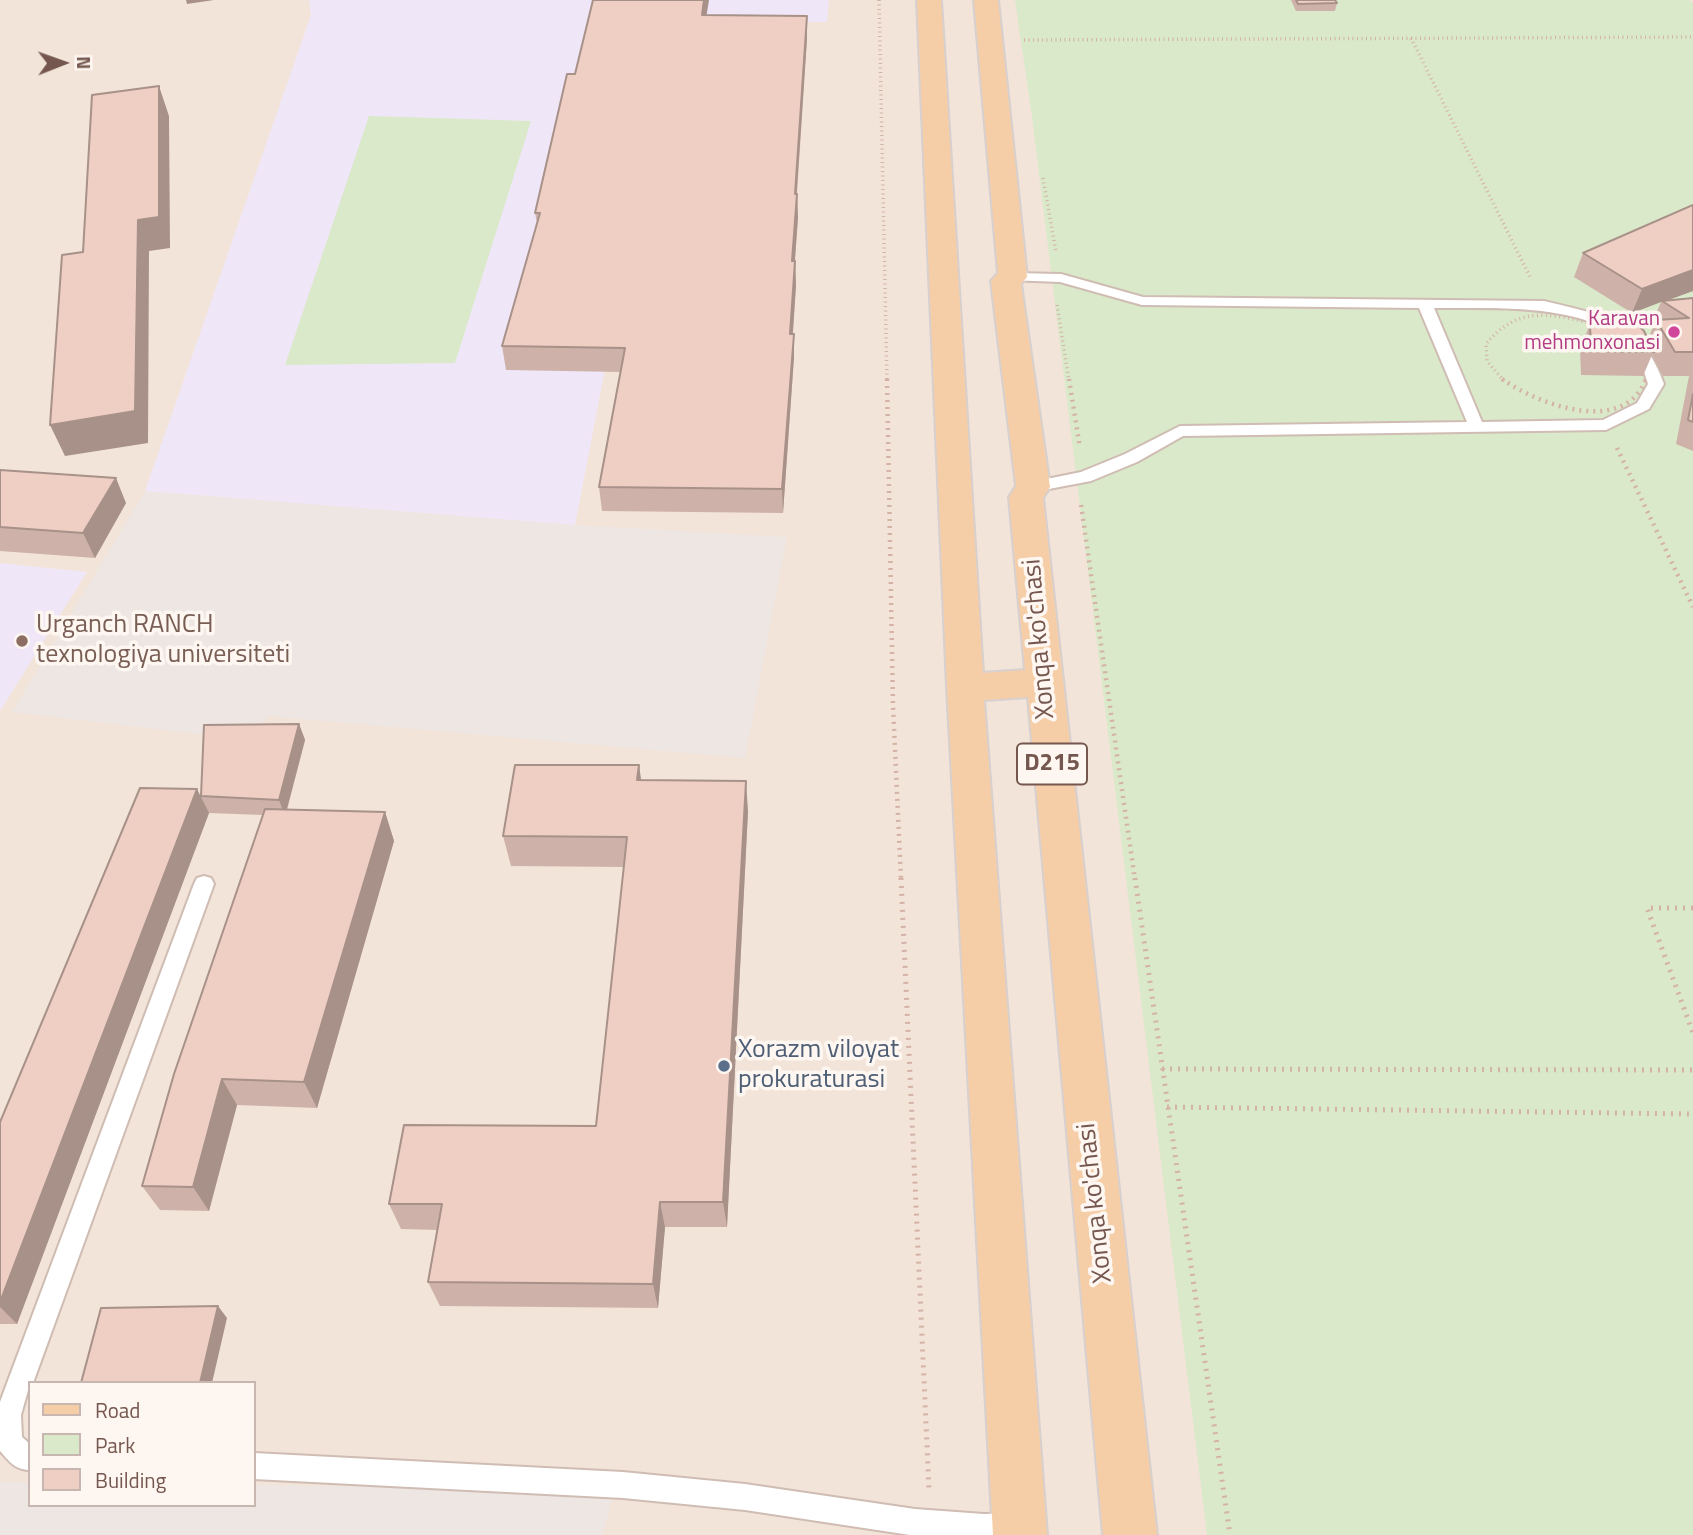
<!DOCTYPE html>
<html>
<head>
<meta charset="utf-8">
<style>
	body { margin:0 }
	#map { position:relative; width:1693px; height:1535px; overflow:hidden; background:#fbf3eb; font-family:"Titillium Web",sans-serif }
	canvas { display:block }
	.legend { position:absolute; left:28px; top:1381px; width:228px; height:126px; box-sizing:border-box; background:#fef7f1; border:2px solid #c7b7b0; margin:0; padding:9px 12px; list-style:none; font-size:21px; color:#75574f }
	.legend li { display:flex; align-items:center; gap:14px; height:35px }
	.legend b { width:35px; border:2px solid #c7b7b0 }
	.north { position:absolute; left:28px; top:28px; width:70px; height:70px; -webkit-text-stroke:5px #fef7f1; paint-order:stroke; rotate:89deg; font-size:19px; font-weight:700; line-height:28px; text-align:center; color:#75574f }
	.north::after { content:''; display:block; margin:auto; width:24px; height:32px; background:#75574f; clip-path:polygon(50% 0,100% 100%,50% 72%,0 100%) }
</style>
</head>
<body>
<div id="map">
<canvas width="1693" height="1535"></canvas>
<ul class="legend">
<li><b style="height:9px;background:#f5cea8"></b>Road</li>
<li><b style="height:19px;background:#dae9c9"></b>Park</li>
<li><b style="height:19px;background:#efcfc4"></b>Building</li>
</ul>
<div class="north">N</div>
</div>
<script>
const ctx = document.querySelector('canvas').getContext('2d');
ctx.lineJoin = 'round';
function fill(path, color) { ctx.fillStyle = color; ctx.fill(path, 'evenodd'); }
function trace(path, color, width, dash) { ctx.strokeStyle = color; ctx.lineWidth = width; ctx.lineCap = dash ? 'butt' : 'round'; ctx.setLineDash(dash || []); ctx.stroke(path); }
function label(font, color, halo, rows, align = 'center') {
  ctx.font = font + ' "Titillium Web",sans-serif'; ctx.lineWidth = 7; ctx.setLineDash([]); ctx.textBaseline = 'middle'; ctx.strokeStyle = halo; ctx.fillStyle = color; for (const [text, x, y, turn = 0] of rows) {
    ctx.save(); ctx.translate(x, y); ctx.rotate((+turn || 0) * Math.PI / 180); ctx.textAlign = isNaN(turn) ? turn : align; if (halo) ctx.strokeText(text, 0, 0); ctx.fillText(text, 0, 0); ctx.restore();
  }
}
const residential = new Path2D(`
	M0 0H1693V1535H0ZM30 1383H254V1505H30Z`);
const industrial = new Path2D(`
	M145 491 575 525 787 537 745 758 267 716 257 741 12 712Z
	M0 1482H30V1505H254V1485L615 1490 602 1535H0Z`);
const education = new Path2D(`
	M309 0H829L827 22 672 21 575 525 145 491 311 15Z
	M0 563 87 572 0 711Z`);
const green = new Path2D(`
	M1015 0H1689L1693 3V1535H1207L1032 117Z
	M369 116 531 121 455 363 285 365Z`);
const pathFar2 = new Path2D(`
	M879 0 887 381
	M1411 38 1531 279
	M1024 40 1693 37
	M1043 178 1056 252
	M1057 305 1069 381
	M1504 381 1487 361 1486 344C1497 330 1512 319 1531 316 1565 311 1655 334 1645 381`);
const pathFar1 = new Path2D(`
	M887 379 893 705 901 880
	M1069 379 1080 448
	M1502 379C1537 404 1624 437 1646 379
	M1617 448 1693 607
	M1081 505 1135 880`);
const path = new Path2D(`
	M901 878 929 1489
	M1135 878 1230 1535
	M1693 908H1647L1693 1033
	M1162 1069 1693 1070
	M1167 1107 1693 1114`);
const service = new Path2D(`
	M1013 273 1061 274 1143 297 1544 301C1603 315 1642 321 1664 384L1649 409 1606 430 1183 436 1137 462 1091 481 1033 492 1025 487 1027 483 1081 472 1125 454 1180 426 1467 422 1419 308 1142 305 1060 282 1008 280 1006 277ZM1434 308C1491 309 1593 301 1633 350 1641 360 1644 372 1648 384L1637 403 1603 420 1482 422Z
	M204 876 211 878 214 884 33 1383H30L21 1415 22 1437 30 1444V1470C15 1470 9 1461 0 1451V1402L194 884 197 878Z
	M254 1453 623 1472 745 1484 915 1509 984 1514 1018 1513 1027 1517 1031 1526 1028 1535H910L745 1510 623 1498 254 1479Z`);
const primary = new Path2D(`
	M917 0H941L983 673 1025 670 1009 497 1016 486 991 281 998 273 974 0H998L1027 277 1021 284 1050 487 1043 498 1157 1535H1103L1028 697 984 700 1047 1535H993L947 687Z`);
const wall = new Path2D(`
	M1291 0H1335L1337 3 1335 11H1296Z
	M706 15 807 16V38L797 194 798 217 795 261 796 285 793 334 794 357 783 513 602 511 599 487 620 372 506 370 502 346 537 223 535 213Z
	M1693 205V291L1666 300 1693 298V451L1676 444 1689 376H1663L1652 355 1643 376 1581 375 1580 348 1590 324 1648 339 1653 327 1651 325 1661 302 1632 313 1574 277 1583 253Z
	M0 470 126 503 95 558 0 551Z
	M299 724 305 740 287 810 385 812 394 841 317 1108 237 1105 209 1211 160 1210 142 1186 263 815 209 813 17 1324H0V1122L201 796Z
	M639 765 641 780 748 811 727 1227H665L658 1308 440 1306 428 1282 438 1230 401 1229 389 1204 596 1126 624 867 511 866 503 836Z`);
const shadedWall = new Path2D(`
	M186 0H214L187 4Z
	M704 0H709L703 37 702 15Z
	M807 16V38L795 217V194Z
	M159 86 169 116 170 248 149 251 148 443 65 456 50 425 138 220Z
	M797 194 798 217 793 285 792 261Z
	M795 261 796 285 791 357 790 334Z
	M1693 270V291L1663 302 1662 301 1661 302 1632 313 1642 289Z
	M794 334V357L783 513 782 489Z
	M116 478 126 503 95 558 83 533Z
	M299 724 305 740 285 816 279 800Z
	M639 765 643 795 637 780Z
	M746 781 748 811 727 1227 723 1202Z
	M197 789 209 813 17 1324 0 1307V1302Z
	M385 812 394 841 317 1108 304 1082Z
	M222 1079 237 1105 209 1211 193 1187Z
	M660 1202 665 1227 658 1308 653 1284Z
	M218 1306 227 1318 212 1383H200Z`);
const building = new Path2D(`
	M593 0H704L702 15 807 16 795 194H797L792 261H795L790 334H794L782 489 599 487 625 348 502 346 540 213H535L567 74H575Z
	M1296 0H1335L1337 3 1298 4Z
	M159 86V217L138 220 135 411 50 425 62 255 83 252 92 95Z
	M1693 205V270L1642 289 1583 253Z
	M1693 298V352H1675L1656 320 1689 318 1662 301Z
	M1634 321 1644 331 1654 352 1591 351 1590 324Z
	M1693 394V422L1688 420Z
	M0 470 116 478 83 533 0 527Z
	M299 724 279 800 201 796 204 725Z
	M515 765H639L637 780 746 781 723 1202H660L653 1284 428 1282 442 1204H389L404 1125 596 1126 627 837 503 836Z
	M140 788 197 789 0 1302V1122Z
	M265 809 385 812 304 1082 222 1079 193 1187 142 1186 174 1074Z
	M218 1306 200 1383H81L101 1308Z`);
const markers = [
	[1674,332,7,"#d1479c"],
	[22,641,7,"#8d6e63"],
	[724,1066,7,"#5c6f8a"]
];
const farHotelnames = [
	["Karavan",1660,320],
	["mehmonxonasi",1660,344]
];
const shields = [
	[1052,764,70]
];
const shieldNames = [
	["D215",1052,764]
];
const educationNames = [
	["Urganch RANCH",36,626],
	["texnologiya universiteti",36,656]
];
const streetNames = [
	["Xonqa ko'chasi",1040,639,-95],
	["Xonqa ko'chasi",1096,1203,-96]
];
const serviceNames = [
	["Xorazm viloyat",738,1051],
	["prokuraturasi",738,1081]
];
fill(residential, '#f3e4d9');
fill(industrial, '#ede6e3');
fill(education, '#efe7f8');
fill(green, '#dae9c9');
trace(service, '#cfbcb3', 4);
trace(primary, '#d8d0ce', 4);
trace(pathFar2, '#d4b2a6', 3.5, [1, 3.5]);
trace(pathFar1, '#d4b2a6', 4.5, [2, 5]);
trace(path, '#d4b2a6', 5, [2, 6]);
fill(service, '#fff');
fill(primary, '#f5cea8');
fill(wall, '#ceb2a9');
fill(shadedWall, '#a79189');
fill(building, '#efcfc4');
trace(building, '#a79189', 2);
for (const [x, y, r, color] of markers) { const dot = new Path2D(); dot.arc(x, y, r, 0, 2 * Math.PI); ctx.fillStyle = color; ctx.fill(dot); trace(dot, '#fef7f1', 2.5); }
label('21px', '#b23c85', '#fef7f1', farHotelnames, 'right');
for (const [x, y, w] of shields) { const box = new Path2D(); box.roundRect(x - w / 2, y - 20.5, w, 41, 5); ctx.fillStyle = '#fef7f1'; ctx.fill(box); trace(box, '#75574f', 2); }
label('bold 24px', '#75574f', null, shieldNames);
label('26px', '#785e54', '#fef7f1', educationNames, 'left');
label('26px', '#75574f', '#fef7f1', streetNames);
label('26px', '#4e5e75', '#fef7f1', serviceNames, 'left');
</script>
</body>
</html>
